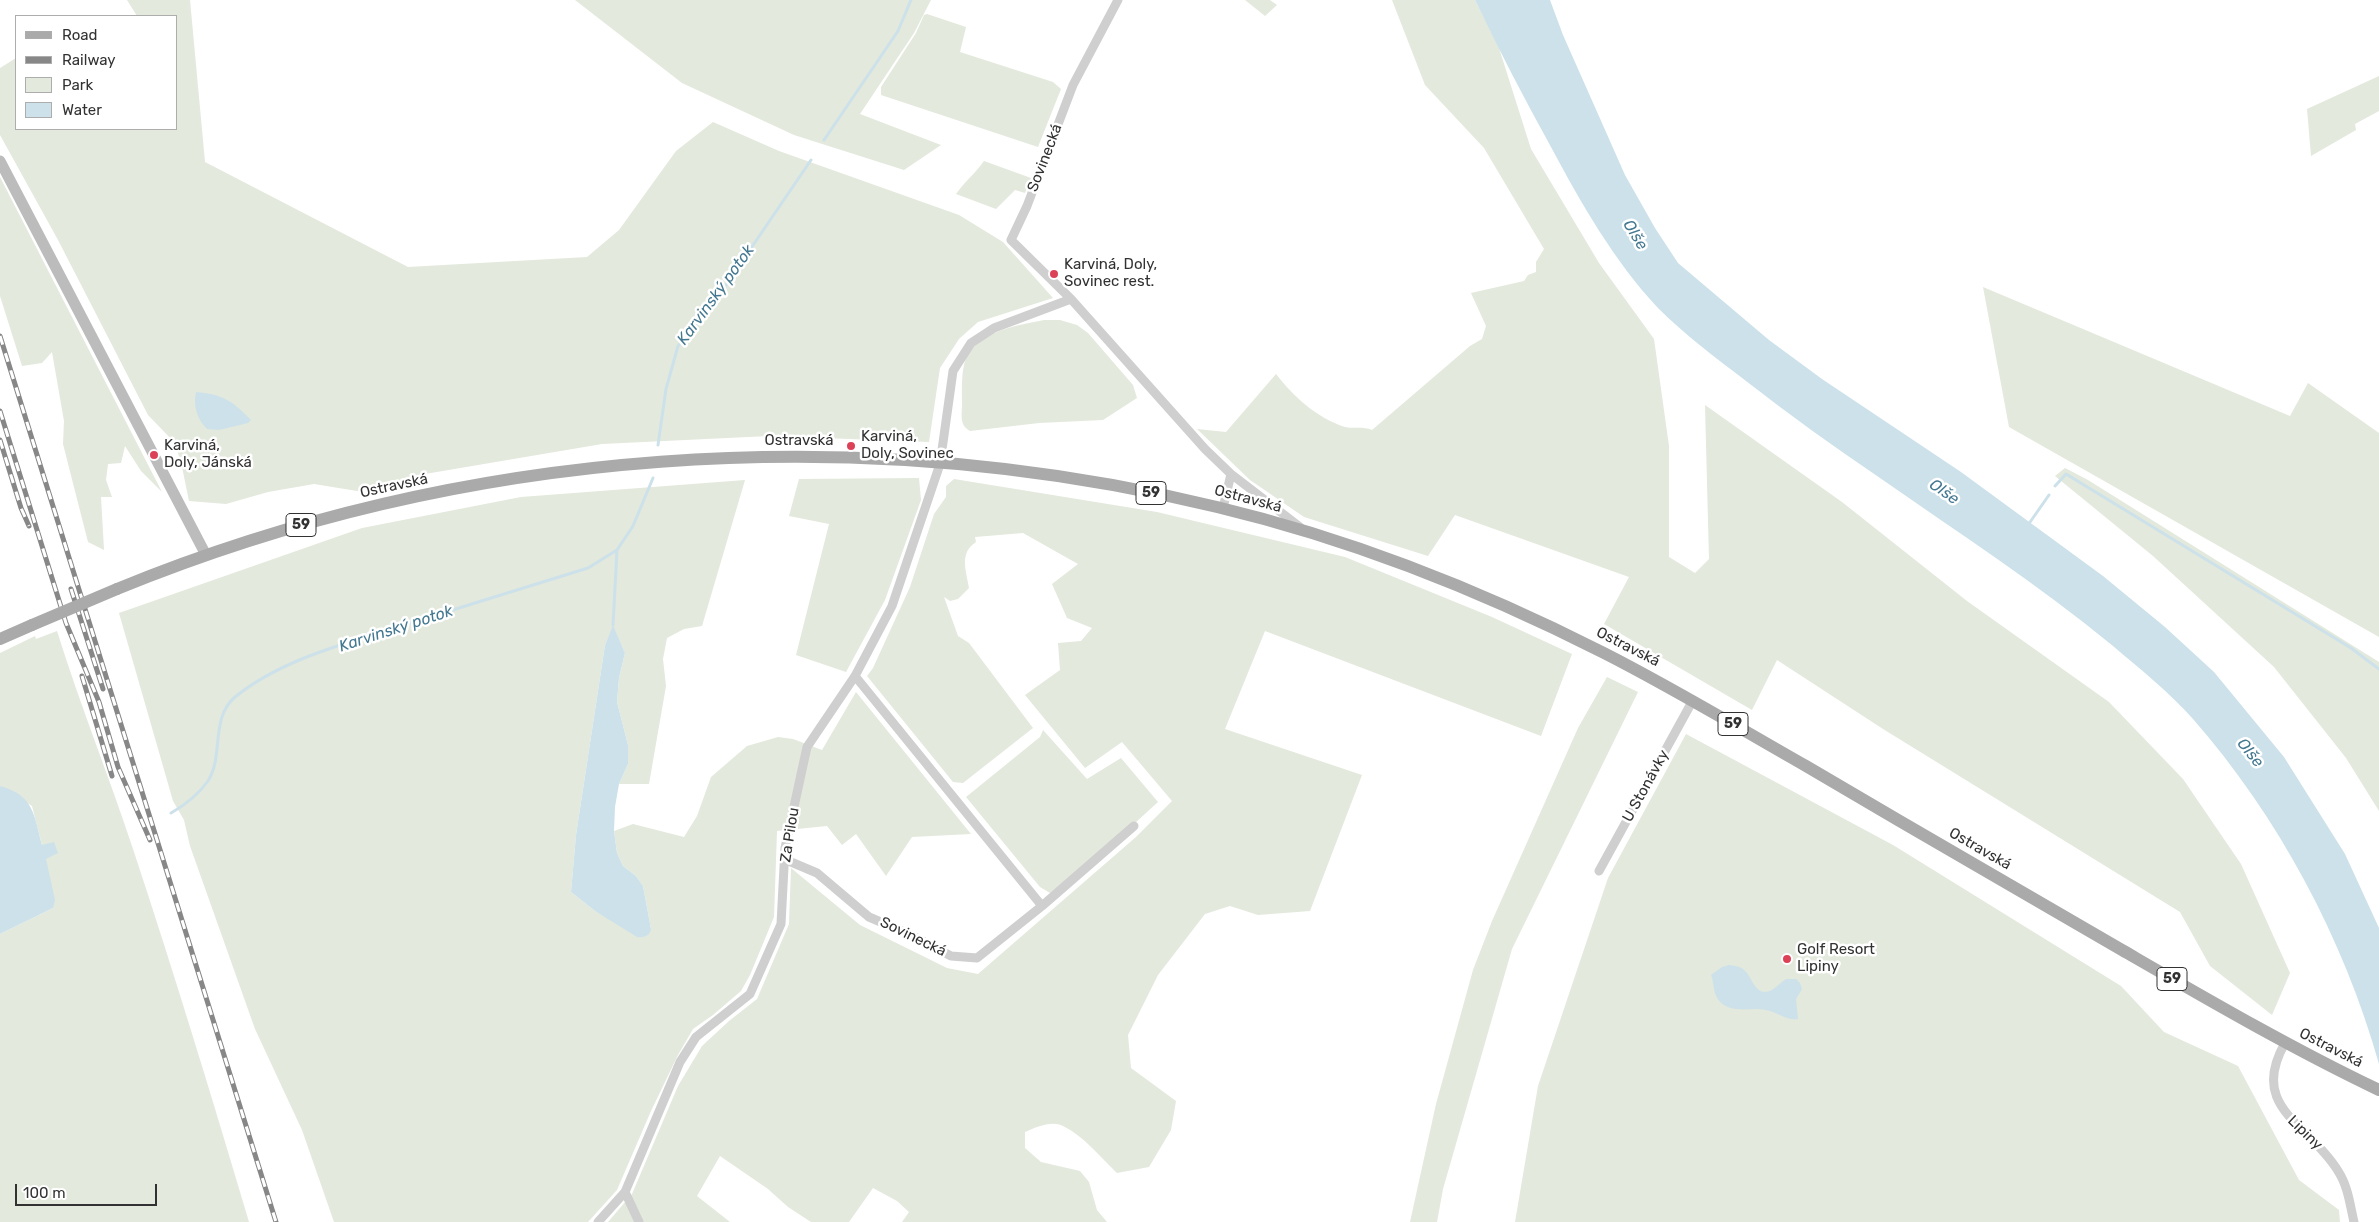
<!DOCTYPE html>
<html>
<head>
<meta charset="utf-8">
<style>
	body { margin:0 }
	#map { position:relative; width:2379px; height:1222px; overflow:hidden; background:#fff; font-family:Rubik,sans-serif }
	canvas { display:block }
	.legend { position:absolute; left:15px; top:15px; width:162px; height:115px; box-sizing:border-box; background:#fff; border:1px solid #adadad; margin:0; padding:6px 9px; list-style:none; font-size:15px; color:#323232 }
	.legend li { display:flex; align-items:center; gap:10px; height:25px }
	.legend b { width:25px; border:1px solid #adadad }
	.scale { position:absolute; left:15px; top:1184px; width:142px; height:22px; box-sizing:border-box; border:2px solid #323232; border-top:0; padding-left:6px; font-size:15px; line-height:18px; white-space:nowrap; color:#323232; -webkit-text-stroke:4px #fff; paint-order:stroke }
</style>
</head>
<body>
<div id="map">
<canvas width="2379" height="1222"></canvas>
<ul class="legend">
<li><b style="height:6px;background:#aaa"></b>Road</li>
<li><b style="height:6px;background:#878787"></b>Railway</li>
<li><b style="height:14px;background:#e3e9dc"></b>Park</li>
<li><b style="height:14px;background:#cde1ea"></b>Water</li>
</ul>
<div class="scale">100 m</div>
</div>
<script>
const ctx = document.querySelector('canvas').getContext('2d');
ctx.lineJoin = 'round';
function fill(path, color) { ctx.fillStyle = color; ctx.fill(path, 'evenodd'); }
function trace(path, color, width, dash) { ctx.strokeStyle = color; ctx.lineWidth = width; ctx.lineCap = dash ? 'butt' : 'round'; ctx.setLineDash(dash || []); ctx.stroke(path); }
function label(font, color, halo, rows, align = 'center') {
  ctx.font = font + ' Rubik,sans-serif'; ctx.lineWidth = 5; ctx.setLineDash([]); ctx.textBaseline = 'middle'; ctx.strokeStyle = halo; ctx.fillStyle = color; for (const [text, x, y, turn = 0] of rows) {
    ctx.save(); ctx.translate(x, y); ctx.rotate((+turn || 0) * Math.PI / 180); ctx.textAlign = isNaN(turn) ? turn : align; if (halo) ctx.strokeText(text, 0, 0); ctx.fillText(text, 0, 0); ctx.restore();
  }
}
const green = new Path2D(`
	M127 0H190L205 162 408 267 587 257 619 230 676 151 713 122 779 151 959 215 1003 242 1053 298 978 322 959 339 940 368 929 442 769 436 602 444 419 475 357 491 314 484 268 492 226 504 189 501 181 462 174 442 148 415 58 240 0 135V68L16 58V129H176V16H137Z
	M575 0H931L914 33 860 114 941 145 904 170 794 135 682 83Z
	M1245 0H1270L1277 5 1265 16Z
	M1392 0H1475L1499 48 1531 149 1599 263 1654 339 1669 446V557L1695 573 1709 559 1705 405 1842 502 1967 601 2109 702 2183 779 2241 864 2290 973 2272 1015 2210 966 2180 912 1883 729 1777 660 1752 710 1604 624 1629 577 1455 515 1428 556 1304 517 1250 480 1197 429 1226 432 1276 374C1294 397 1317 418 1345 427 1354 429 1363 426 1372 430L1470 346 1482 339 1486 326 1471 293 1524 281 1528 275 1536 272V262L1544 249 1484 148 1425 85Z
	M927 14 966 27 960 52 1053 82 1061 89 1038 147 881 95V87L916 33 924 15Z
	M2379 76V111L2355 124 2356 130 2311 156 2307 109Z
	M984 161 1031 178 1025 193 1015 190 996 209 956 194C965 181 975 174 984 161Z
	M0 177 162 492 141 471 125 446 121 463 108 464 106 480 112 497H101L104 550 88 542 63 444 64 421 52 352 42 363 22 366 0 296Z
	M1983 287 2290 416 2308 383 2379 433V637L2009 427Z
	M1044 320H1060L1077 325 1088 333 1133 385 1137 398 1103 420 1039 423 970 431C959 425 962 415 962 404 962 390 961 371 966 358 977 331 1020 325 1044 320Z
	M2065 468 2088 480 2379 662V811L2346 758 2274 667 2153 556 2055 476Z
	M919 478 921 500 885 600 846 672 796 655 829 524 789 516 799 479Z
	M954 479 1157 512 1345 557 1492 617 1572 654 1541 736 1265 631 1225 729 1362 775 1310 911 1258 915 1230 906 1205 914 1158 975 1128 1035 1131 1068 1176 1101 1171 1130 1149 1167 1117 1173C1101 1158 1084 1136 1063 1126 1052 1120 1036 1127 1025 1132V1148L1041 1162 1080 1171 1089 1182 1097 1210 1107 1222H902L909 1212 897 1201 873 1188 849 1222H811L788 1207 768 1189 720 1156 697 1196 730 1222H608L632 1194 678 1086 702 1046 729 1021 757 999 789 924 791 868 860 925 947 968 978 974 1136 837 1172 801 1122 742 1085 768 1025 695 1060 670 1058 643 1081 641 1092 628 1067 618 1052 584 1078 564 1023 533 975 537 976 542C959 553 966 570 969 588L958 599 950 601 944 597 958 636 969 643 1033 728 963 783 953 782 867 676 873 668 910 587 934 514 946 497V486Z
	M745 480 702 626 684 629 667 638 663 659 666 686 649 784H619L628 764V745L617 702 619 678 625 653 613 626 605 645 576 835 571 892 595 911 642 937 651 929 643 886 636 876 623 866 617 853 614 831 633 824 684 837 697 816 711 777 747 746 778 737 793 739 822 750 856 692 971 834 912 837 886 876 856 834 842 845 827 826 777 831 774 917 750 975 741 991 713 1015 693 1029 678 1055 651 1111 617 1190 588 1222H334L302 1130 255 1029 190 846 184 820 173 801 119 613 362 528 521 497Z
	M57 631C80 705 109 776 133 849 174 973 212 1097 249 1222H0V934L53 908 42 845 32 806 0 786V653L35 636 36 639Z
	M1607 677 1638 692 1512 949 1443 1189 1437 1222H1410L1436 1104 1473 970 1492 921 1578 728Z
	M1043 730 1087 779 1121 758 1158 802 1088 866 1050 893 1040 887 966 797 1040 737Z
	M1686 734 1893 845 2121 986 2164 1032 2238 1066 2299 1180 2339 1210 2340 1222H1515L1538 1086 1608 878Z`);
const water = new Path2D(`
	M1475 0H1550L1563 35 1625 175 1655 228 1678 263 1769 340 1822 379 1961 472 2103 576 2165 627 2214 672 2284 757 2345 854 2379 928V1064C2344 939 2278 816 2193 719 2169 692 2140 669 2113 646 2039 585 1959 533 1880 478 1834 447 1790 415 1746 381 1716 358 1685 335 1658 308 1614 261 1581 203 1551 147 1524 98 1499 50 1475 0Z
	M196 392C222 394 233 401 251 420L248 423 219 430 207 429C197 419 193 406 196 392Z
	M613 625 625 653 619 678 617 702 628 745V764L619 784 615 807 614 831 617 853 623 866 636 876 643 886 651 929C650 936 643 938 637 937L595 911 571 892 576 835 605 645Z
	M0 786C34 795 34 815 42 845L54 842 58 853 46 859 55 900 53 908 0 934Z
	M1729 965C1735 966 1740 966 1744 970 1753 977 1754 996 1770 991 1776 988 1781 982 1786 979H1796L1800 983 1802 989 1796 999 1798 1019C1786 1021 1778 1012 1766 1010 1752 1007 1737 1013 1724 1005 1712 997 1715 985 1711 975L1722 967Z`);
const stream = new Path2D(`
	M824 140 898 31 911 0
	M658 445 666 389 678 346 713 304 811 160
	M2055 486 2066 474 2351 648 2379 669
	M2028 525 2049 495
	M613 625 617 550
	M171 813C185 805 198 795 208 781 224 756 210 718 235 697 282 659 347 643 404 625 466 606 527 587 588 568L617 550 633 526 653 478`);
const street = new Path2D(`
	M1118 0 1073 85 1027 206 1011 240 1071 299 1205 449 1231 474 1300 527
	M1223 508 1231 474
	M855 676 1042 906
	M784 859 817 873 869 917 911 935 951 956 977 958 1042 906 1134 826
	M1599 871 1693 700
	M2285 1043C2248 1108 2309 1123 2338 1171 2348 1186 2350 1205 2354 1222
	M625 1192 639 1222
	M598 1222 625 1192 680 1062 696 1037 750 994 781 924 785 848 807 747 855 676 892 606 940 464 953 371 971 343 994 328 1071 299`);
const secondary = new Path2D(`
	M0 161 206 555`);
const primary = new Path2D(`
	M117 589C463 447 854 419 1217 507 1351 539 1482 591 1604 653 1673 688 1739 728 1806 766 1911 828 2017 889 2122 950 2207 999 2291 1048 2379 1090
	M0 639 32 625`);
const rail = new Path2D(`
	M0 336 276 1222
	M0 411 66 623 99 702 118 767 150 840
	M0 440 21 508 29 526
	M71 589 103 689
	M82 676 112 776`);
const primaryBridge = new Path2D(`
	M32 625 117 589`);
const markers = [
	[1054,274,5,"#db4258"],
	[851,446,5,"#db4258"],
	[154,455,5,"#db4258"],
	[1787,959,5,"#db4258"]
];
const shields = [
	[1151,493,30],
	[301,525,30],
	[1733,724,30],
	[2172,979,30]
];
const shieldNames = [
	["59",1151,493],
	["59",301,525],
	["59",1733,724],
	["59",2172,979]
];
const streetNames = [
	["Sovinecká",1045,158,-69],
	["Ostravská",799,441],
	["Ostravská",394,486,-12],
	["Ostravská",1248,499,15],
	["Ostravská",1628,647,27],
	["U Stonávky",1646,786,-61],
	["Za Pilou",790,835,-81],
	["Ostravská",1980,849,30],
	["Sovinecká",913,937,26],
	["Ostravská",2331,1048,27],
	["Lipiny",2305,1133,44]
];
const poiNames = [
	["Karviná, Doly,",1064,265],
	["Sovinec rest.",1064,282],
	["Karviná,",861,437],
	["Doly, Sovinec",861,454],
	["Karviná,",164,446],
	["Doly, Jánská",164,463],
	["Golf Resort",1797,950],
	["Lipiny",1797,967]
];
const waterNames = [
	["Olše",1635,235,59],
	["Karvinský potok",716,295,-54],
	["Olše",1944,492,35],
	["Karvinský potok",396,629,-18],
	["Olše",2250,753,51]
];
fill(green, '#e3e9dc');
fill(water, '#cde1ea');
trace(stream, '#cde1ea', 3);
trace(street, '#cfcfcf', 9);
trace(secondary, '#bcbcbc', 11);
trace(primary, '#aaa', 12);
trace(rail, '#878787', 5);
trace(rail, '#fff', 3, [9]);
trace(primaryBridge, '#aaa', 12);
for (const [x, y, r, color] of markers) { const dot = new Path2D(); dot.arc(x, y, r, 0, 2 * Math.PI); ctx.fillStyle = color; ctx.fill(dot); trace(dot, '#fff', 2); }
for (const [x, y, w] of shields) { const box = new Path2D(); box.roundRect(x - w / 2, y - 11.5, w, 23, 4); ctx.fillStyle = '#fff'; ctx.fill(box); trace(box, '#323232', 1); }
label('bold 14px', '#323232', null, shieldNames);
label('15px', '#323232', '#fff', streetNames);
label('15px', '#323232', '#fff', poiNames, 'left');
label('italic 16px', '#447891', '#fff', waterNames);
</script>
</body>
</html>
